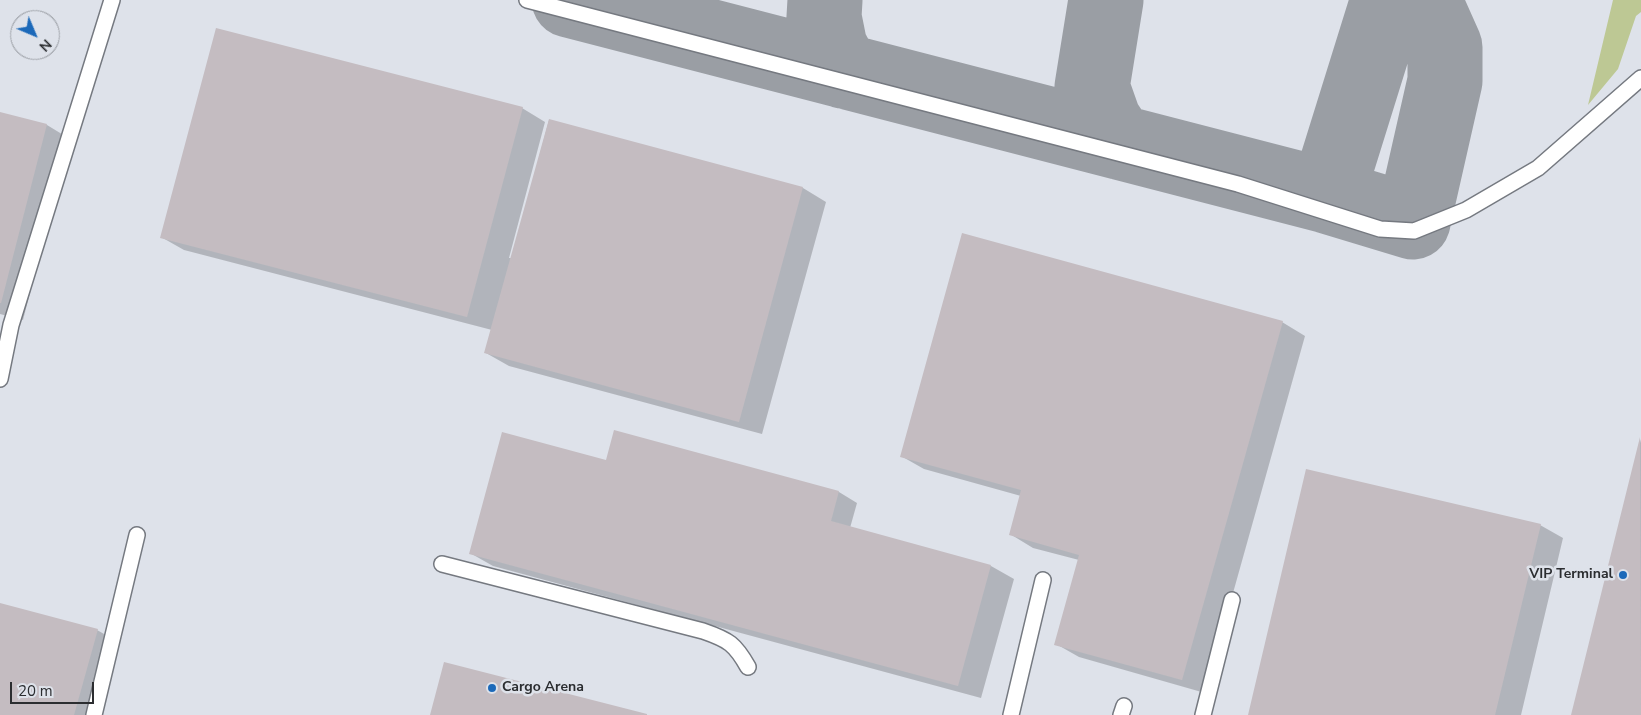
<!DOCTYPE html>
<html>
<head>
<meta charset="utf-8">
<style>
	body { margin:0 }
	#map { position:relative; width:1641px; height:715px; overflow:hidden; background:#dee2ea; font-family:"Nunito Sans",sans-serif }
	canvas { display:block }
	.north { position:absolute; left:10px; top:10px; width:50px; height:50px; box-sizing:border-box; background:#dee2ea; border:1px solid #969aa0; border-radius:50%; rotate:135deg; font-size:14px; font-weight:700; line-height:20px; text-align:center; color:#2b2d30 }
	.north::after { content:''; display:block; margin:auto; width:18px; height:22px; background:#1c69b9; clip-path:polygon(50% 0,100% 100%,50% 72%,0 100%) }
	.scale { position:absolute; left:10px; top:682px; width:84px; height:22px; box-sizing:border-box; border:2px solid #2b2d30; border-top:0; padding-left:6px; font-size:15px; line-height:18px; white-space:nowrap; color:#2b2d30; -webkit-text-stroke:4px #dee2ea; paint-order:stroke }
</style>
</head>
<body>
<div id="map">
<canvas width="1641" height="715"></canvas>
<div class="north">N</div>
<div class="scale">20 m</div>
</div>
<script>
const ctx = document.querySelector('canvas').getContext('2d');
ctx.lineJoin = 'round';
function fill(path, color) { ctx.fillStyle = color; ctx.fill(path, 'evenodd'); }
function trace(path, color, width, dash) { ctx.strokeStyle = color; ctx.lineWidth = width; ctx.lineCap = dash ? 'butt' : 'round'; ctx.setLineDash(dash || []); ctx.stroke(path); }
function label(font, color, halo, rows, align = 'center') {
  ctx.font = font + ' "Nunito Sans",sans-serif'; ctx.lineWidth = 5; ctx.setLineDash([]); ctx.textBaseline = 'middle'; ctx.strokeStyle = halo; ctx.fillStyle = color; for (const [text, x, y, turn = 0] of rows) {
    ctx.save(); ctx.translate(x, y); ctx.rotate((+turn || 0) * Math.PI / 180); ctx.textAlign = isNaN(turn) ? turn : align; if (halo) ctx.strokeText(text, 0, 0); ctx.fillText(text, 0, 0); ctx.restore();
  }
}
const green = new Path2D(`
	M1613 0H1641V12L1636 16 1618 69 1588 105Z`);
const shadow = new Path2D(`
	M522 108 545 122 509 258H512L549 120 803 188 826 202 762 434 509 366 486 353 492 330 184 250 161 237Z
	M0 113 47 125 70 139 23 320 0 314Z
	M1282 322 1305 336 1205 693 1079 657 1056 644 1079 560 1033 548 1010 534 1021 496 924 469 901 456Z
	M1641 439V715H1572Z
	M607 462 839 492 857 503 850 528 991 566 1014 579 981 698 493 566 470 553Z
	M1540 525 1563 538 1521 715H1249Z
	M0 604 97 630 120 643 100 715H0Z`);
const taxiway = new Path2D(`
	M569 0 1327 196 1388 0
	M825 0 824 17 830 47 843 71
	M1106 0 1092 87 1104 121 1118 142
	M1327 196 1413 222 1445 81V47L1424 0`);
const building = new Path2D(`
	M216 28 523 107 467 317 160 238Z
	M0 112 47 124 1 303H0Z
	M549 119 803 187 739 422 484 353Z
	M962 233 1283 321 1182 680 1054 645 1079 555 1009 535 1021 490 900 457Z
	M614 430 839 491 831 521 991 565 958 686 469 554 502 432 606 460Z
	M1640 437 1641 715H1571Z
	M1306 469 1541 524 1495 715H1248Z
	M0 603 98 629 74 715H0Z
	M444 662 647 714V715H430Z`);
const lane = new Path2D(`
	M527 0 1238 184 1380 229 1414 231 1466 210 1538 168 1641 78
	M0 379 11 325 112 0
	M442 564 703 631C729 640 735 644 748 667
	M94 715 137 535
	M1011 715 1043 580
	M1121 715 1124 706
	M1203 715 1232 600`);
const markers = [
	[1623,575,5,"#1c69b9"],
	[492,688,5,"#1c69b9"]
];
const poiNames = [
	["VIP Terminal",1613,575],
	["Cargo Arena",502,688,"left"]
];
fill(green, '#bdc894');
fill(shadow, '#0003');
trace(taxiway, '#9a9ea4', 75);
fill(building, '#c4bcc1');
trace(lane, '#757980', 18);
trace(lane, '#fff', 15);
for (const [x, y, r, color] of markers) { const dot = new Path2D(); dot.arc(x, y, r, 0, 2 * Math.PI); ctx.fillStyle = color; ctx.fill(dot); trace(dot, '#dee2ea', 2); }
label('bold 14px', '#2b2d30', '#dee2ea', poiNames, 'right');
</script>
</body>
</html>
